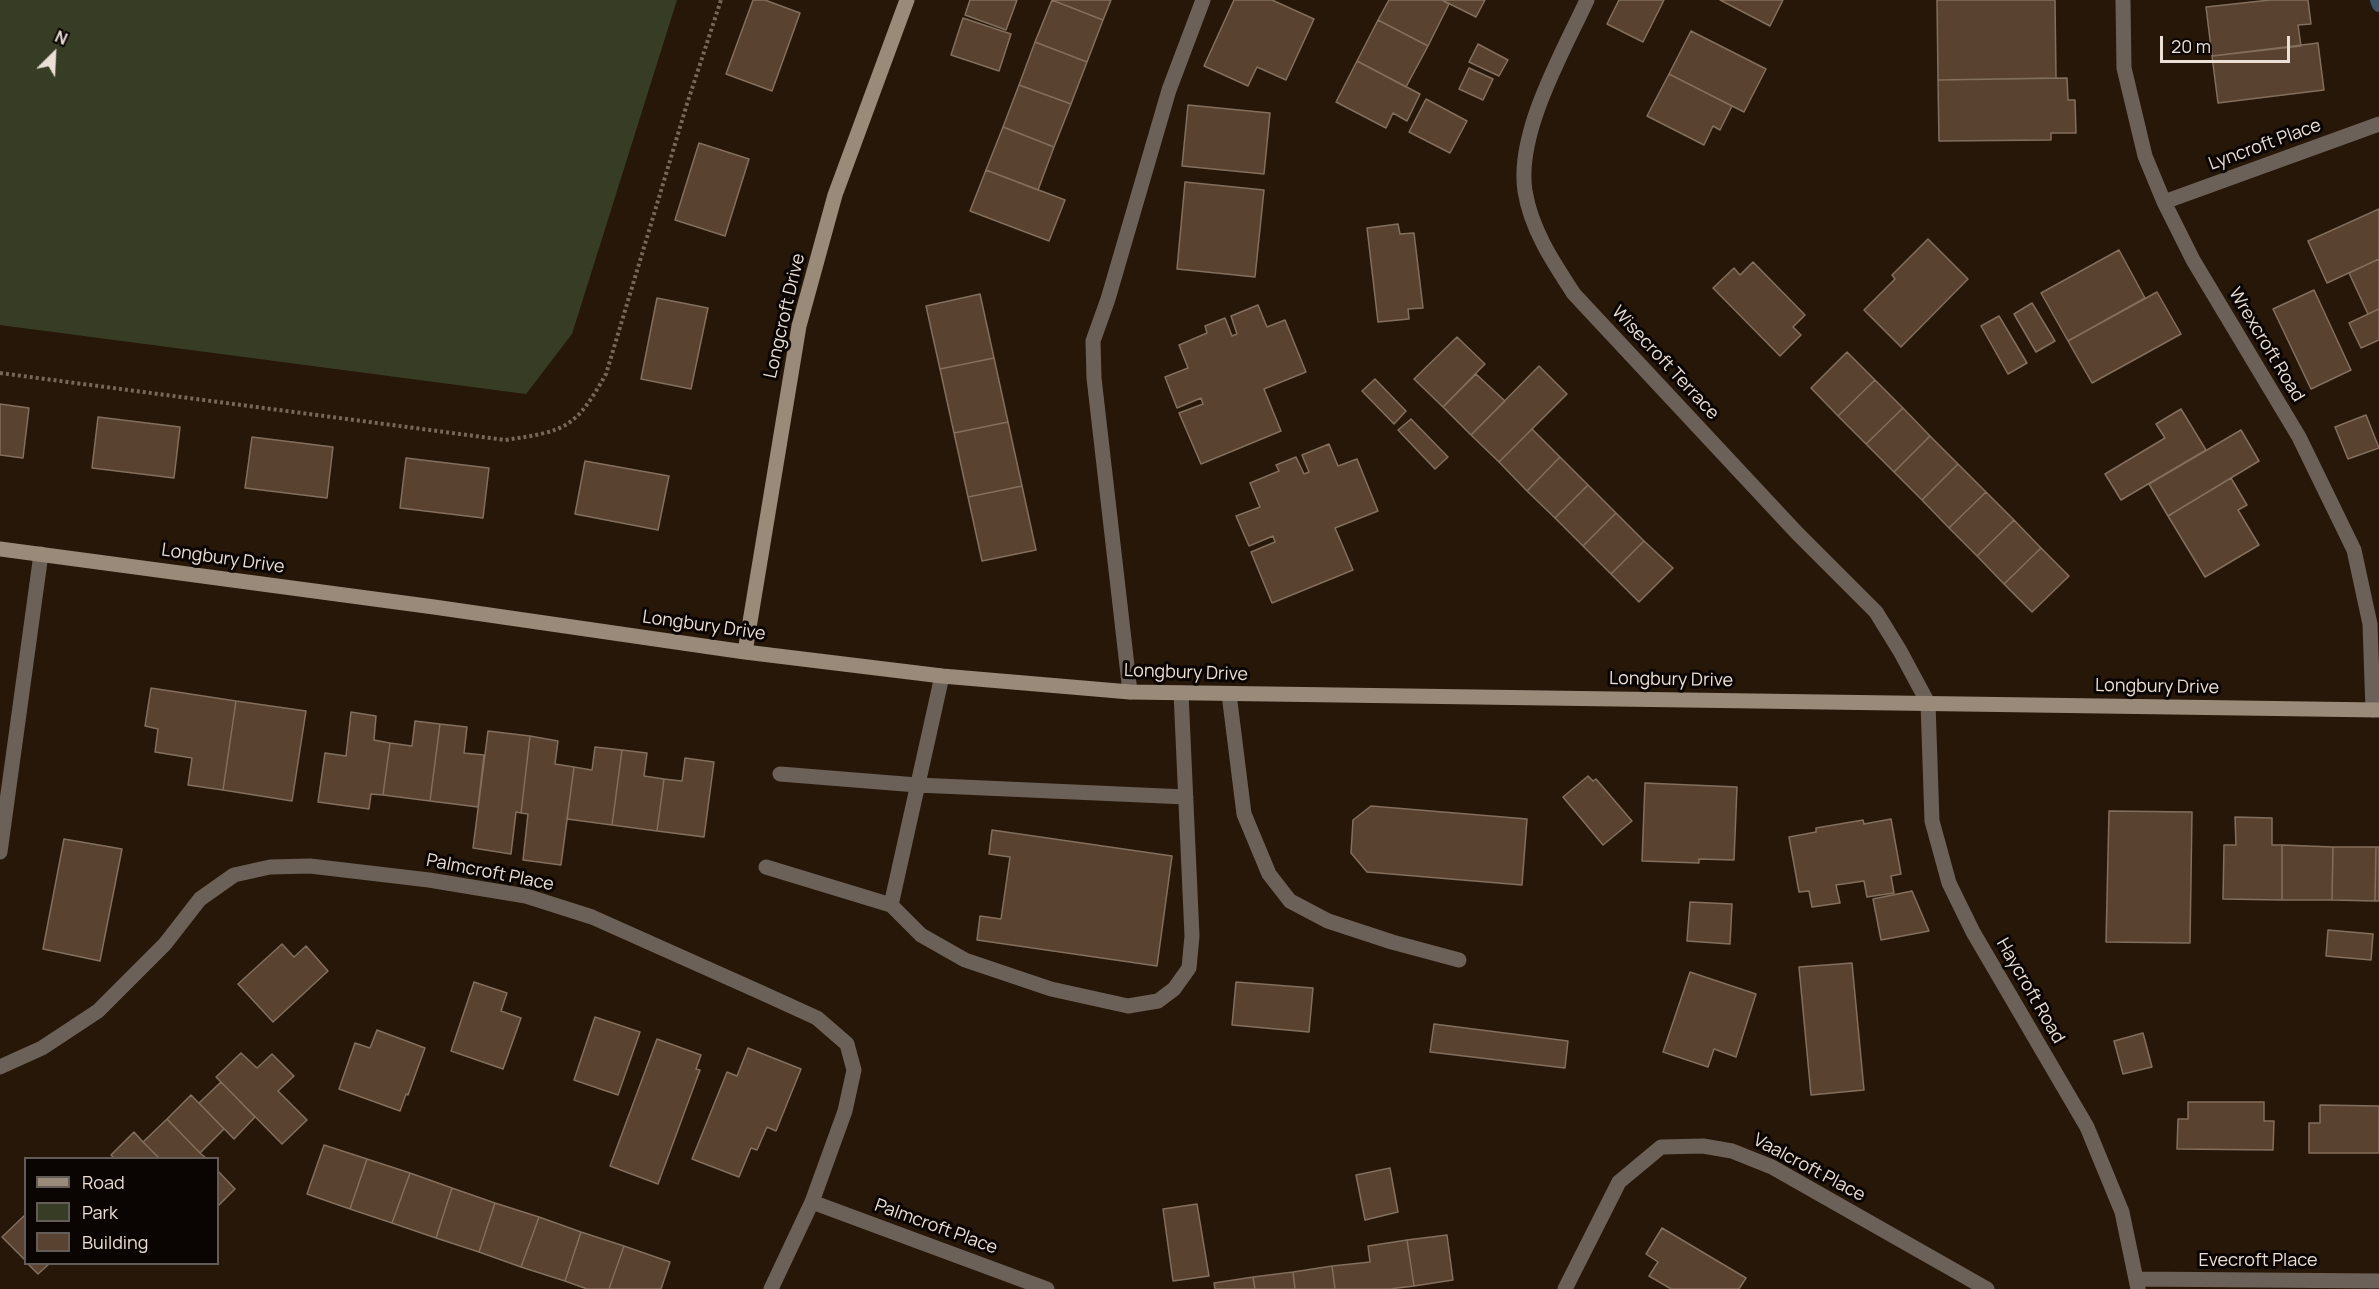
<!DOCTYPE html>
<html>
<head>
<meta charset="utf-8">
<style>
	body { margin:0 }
	#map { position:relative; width:2379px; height:1289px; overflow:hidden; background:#271708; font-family:Manrope,sans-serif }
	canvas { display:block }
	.legend { position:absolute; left:24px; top:1157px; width:195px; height:108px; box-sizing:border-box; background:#0a0502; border:2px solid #645c57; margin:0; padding:8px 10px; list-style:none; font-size:18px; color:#ebdfd6 }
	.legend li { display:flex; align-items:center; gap:12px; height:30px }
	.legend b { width:30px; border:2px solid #645c57 }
	.north { position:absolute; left:24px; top:24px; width:60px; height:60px; -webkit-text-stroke:4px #0a0502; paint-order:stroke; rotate:24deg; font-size:16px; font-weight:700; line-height:24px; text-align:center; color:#ebdfd6 }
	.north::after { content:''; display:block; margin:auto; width:21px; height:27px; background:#ebdfd6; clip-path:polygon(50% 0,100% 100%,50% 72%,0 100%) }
	.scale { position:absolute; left:2160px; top:36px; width:130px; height:27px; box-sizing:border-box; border:3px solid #ebdfd6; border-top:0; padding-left:8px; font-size:18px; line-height:21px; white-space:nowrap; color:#ebdfd6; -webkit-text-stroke:4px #0a0502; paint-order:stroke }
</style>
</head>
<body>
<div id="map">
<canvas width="2379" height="1289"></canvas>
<ul class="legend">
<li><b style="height:8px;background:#9a8a7a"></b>Road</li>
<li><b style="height:16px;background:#373d25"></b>Park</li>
<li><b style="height:16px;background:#59422f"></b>Building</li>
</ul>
<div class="north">N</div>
<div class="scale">20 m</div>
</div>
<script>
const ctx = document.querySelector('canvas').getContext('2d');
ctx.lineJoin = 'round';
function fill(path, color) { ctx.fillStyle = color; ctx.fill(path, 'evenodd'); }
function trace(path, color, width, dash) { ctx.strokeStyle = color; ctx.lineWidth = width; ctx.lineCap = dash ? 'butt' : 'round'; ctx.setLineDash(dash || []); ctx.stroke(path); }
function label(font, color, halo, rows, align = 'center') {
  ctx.font = font + ' Manrope,sans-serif'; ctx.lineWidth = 6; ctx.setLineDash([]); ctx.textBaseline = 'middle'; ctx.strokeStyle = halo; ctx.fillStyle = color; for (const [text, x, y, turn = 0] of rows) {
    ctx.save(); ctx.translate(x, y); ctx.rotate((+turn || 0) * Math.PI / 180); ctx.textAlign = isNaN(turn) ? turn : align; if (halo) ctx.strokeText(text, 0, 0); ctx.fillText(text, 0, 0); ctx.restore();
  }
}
const green = new Path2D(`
	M0 0H677L572 334 526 394 0 325Z`);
const stream = new Path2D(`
	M2377 0 2379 5`);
const building = new Path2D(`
	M753 0H765L800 13 772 91 726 74Z
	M970 0H1017L1006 30 965 15Z
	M1052 0 1103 20 1087 62 1035 42Z
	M1052 0H1111L1103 20Z
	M1234 0H1272L1314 19 1286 80 1257 67 1248 86 1204 66Z
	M1389 0H1442L1449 4 1428 46 1378 20Z
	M1442 0H1485L1476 17Z
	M1619 0H1664L1643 42 1607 24Z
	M1720 0H1783L1770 26Z
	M1937 0H2055L2056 78 1938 80Z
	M2270 0H2308L2311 24 2298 25 2301 46 2212 56 2206 7Z
	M963 18 1011 34 999 71 951 55Z
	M1378 20 1428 46 1406 87 1357 61Z
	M1691 31 1766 69 1744 112 1669 74Z
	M1035 42 1087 62 1071 104 1019 85Z
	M2318 43 2324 90 2218 103 2212 56Z
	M1478 44 1508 60 1499 76 1469 62Z
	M1357 61 1420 94 1407 121 1393 113 1386 128 1336 102Z
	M1469 68 1493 79 1483 100 1459 89Z
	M1669 74 1732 106 1720 130 1713 126 1704 145 1647 116Z
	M2067 78 2068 100H2075L2076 133H2051V140L1939 141 1938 80Z
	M1019 85 1071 104 1054 147 1003 127Z
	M1426 99 1467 121 1450 153 1409 132Z
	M1188 105 1270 113 1264 174 1182 166Z
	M1003 127 1054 147 1038 190 986 170Z
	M699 143 749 159 725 236 675 220Z
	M986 170 1065 200 1049 241 970 211Z
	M1185 182 1264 190 1255 277 1177 269Z
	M2379 209V259L2327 283 2308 241Z
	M1398 224 1400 234 1414 233 1423 308 1408 309 1409 319 1378 322 1367 228Z
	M1928 239 1968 279 1901 347 1864 310 1895 279 1892 275Z
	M2119 250 2145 298 2068 341 2041 293Z
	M2379 259V309L2368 314 2349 273Z
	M1753 262 1805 315 1793 327 1801 335 1780 356 1713 288 1734 268 1740 275Z
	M2314 290 2351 370 2311 389 2273 309Z
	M2157 292 2181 334 2092 383 2068 341Z
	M980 294 994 358 940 369 926 306Z
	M657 298 708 308 691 389 641 379Z
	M2032 303 2055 341 2036 352 2014 314Z
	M1258 305 1267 327 1285 320 1306 372 1264 389 1281 431 1201 464 1179 413 1203 404 1201 398 1177 408 1165 377 1188 368 1179 345 1207 333 1205 326 1225 318 1232 336 1237 334 1231 316Z
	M2379 309V340L2361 348 2349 323Z
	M1999 316 2027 363 2008 374 1981 326Z
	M1457 337 1485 364 1443 407 1414 379Z
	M1847 352 1875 380 1838 416 1811 388Z
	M994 358 1008 422 954 433 940 369Z
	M1539 366 1567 394 1499 462 1471 435Z
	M1476 374 1505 401 1471 435 1443 407Z
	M1375 379 1406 411 1394 424 1362 391Z
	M1875 380 1903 408 1866 444 1838 416Z
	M0 404 29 408 23 458 0 455Z
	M1903 408 1930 436 1894 472 1866 444Z
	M2181 409 2206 450 2121 500 2105 474 2165 438 2156 424Z
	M2366 415 2379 448 2348 459 2335 427Z
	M98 417 180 427 174 478 92 468Z
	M1411 419 1448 457 1435 469 1398 430Z
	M1008 422 1022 486 968 497 954 433Z
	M1532 429 1560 457 1527 491 1499 462Z
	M2241 430 2259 461 2168 516 2149 484Z
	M1930 436 1958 464 1922 500 1894 472Z
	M252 437 333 447 327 498 245 488Z
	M1329 444 1338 466 1357 459 1378 511 1335 528 1353 570 1272 603 1251 552 1275 542 1273 536 1249 546 1236 516 1260 507 1250 483 1279 471 1276 465 1296 457 1304 474 1309 472 1302 455Z
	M1560 457 1588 485 1555 518 1527 491Z
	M406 458 489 468 483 518 400 508Z
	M585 461 669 476 658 530 575 514Z
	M1958 464 1986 492 1949 528 1922 500Z
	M2231 478 2247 505 2238 510 2259 545 2205 577 2168 516Z
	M1588 485 1616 513 1583 546 1555 518Z
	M1022 486 1036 550 982 561 968 497Z
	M1986 492 2014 520 1977 556 1949 528Z
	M1616 513 1644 541 1611 574 1583 546Z
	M2014 520 2041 548 2004 584 1977 556Z
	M1644 541 1673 568 1639 602 1611 574Z
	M2041 548 2069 576 2032 612 2004 584Z
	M151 688 236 701 223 790 188 785 192 758 155 752 158 729 145 726Z
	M236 701 306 711 292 801 223 790Z
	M351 712 376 716 374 740 390 743 383 795 371 794 369 809 318 802 325 753 346 756Z
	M415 721 440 724 430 801 383 795 390 743 412 746Z
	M440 724 467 727 464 753 484 755 478 807 430 801Z
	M488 731 530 736 521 813 516 812 511 854 473 848Z
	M530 736 558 741 555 764 574 767 561 865 523 860 528 814 521 813Z
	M595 747 622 750 612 825 567 819 574 767 592 770Z
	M622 750 647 753 644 776 664 779 657 831 612 825Z
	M685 758 714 762 704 837 657 831 664 779 682 781Z
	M1588 776 1593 781 1596 779 1632 821 1603 845 1563 797Z
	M1645 783 1737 787 1734 860 1699 859V863L1642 861Z
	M1371 806 1527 819 1522 885 1367 872 1351 853 1353 820Z
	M2109 811 2192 812 2190 943 2106 942Z
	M2235 817 2272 818V845H2282V900L2223 899 2224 845H2236Z
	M1891 819 1901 874 1891 876 1894 893 1867 897 1864 881 1836 885 1840 903 1812 907 1809 891 1799 892 1789 837 1816 832V828L1863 820 1864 824Z
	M992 830 1172 856 1157 966 977 940 980 916 1001 919 1010 857 989 854Z
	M64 839 122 849 100 961 43 949Z
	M2282 845 2333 847 2332 900H2282Z
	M2333 847H2376L2375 901 2332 900Z
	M2376 847H2379V901H2375Z
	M1912 891 1929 931 1881 940 1873 899Z
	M1690 902 1732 904 1730 944 1687 941Z
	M2328 930 2373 934 2371 960 2326 956Z
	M282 944 294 957 306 946 328 971 273 1022 238 984Z
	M1852 963 1864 1090 1811 1095 1799 967Z
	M1690 972 1756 994 1736 1057 1714 1049 1708 1067 1663 1052Z
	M474 982 507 993 501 1011 521 1018 503 1069 451 1051Z
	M1236 982 1313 988 1309 1032 1232 1025Z
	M595 1017 640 1032 618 1095 574 1080Z
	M1434 1024 1568 1041 1565 1068 1430 1052Z
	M377 1030 425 1048 408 1095 406 1094 400 1111 339 1089 355 1043 370 1048Z
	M2143 1033 2152 1067 2123 1074 2114 1041Z
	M657 1039 701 1055 696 1069 700 1070 658 1184 610 1166Z
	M748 1048 801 1069 776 1131 767 1127 757 1150 751 1148 739 1177 692 1159 727 1072 737 1076Z
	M241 1053 257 1068 272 1054 294 1076 278 1091 307 1120 282 1144 216 1077Z
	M221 1082 255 1117 234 1139 199 1103Z
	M191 1095 224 1129 200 1153 167 1119Z
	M2188 1102H2264V1121H2274L2273 1150 2177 1149 2178 1119H2188Z
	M2320 1105 2379 1106V1153H2309V1123H2320Z
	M167 1119 200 1153 206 1158H159L143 1142Z
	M134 1132 143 1142 159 1158H114L111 1155Z
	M324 1145 367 1159 350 1209 307 1194Z
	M367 1159 410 1173 392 1223 350 1209Z
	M1390 1168 1398 1212 1365 1220 1356 1175Z
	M218 1171 235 1189 218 1206Z
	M410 1173 452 1188 436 1238 392 1223Z
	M452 1188 495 1203 479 1252 436 1238Z
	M495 1203 539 1217 521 1267 479 1252Z
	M1197 1204 1209 1276 1173 1281 1163 1209Z
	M26 1214V1261L2 1237Z
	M539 1217 581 1232 565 1281 521 1267Z
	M1662 1228 1746 1278 1739 1289H1671L1649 1276 1658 1262 1646 1254Z
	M581 1232 624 1246 609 1289H587L565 1281Z
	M1447 1235 1453 1280 1414 1286 1407 1240Z
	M1407 1240 1414 1286 1390 1289H1335L1332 1266 1370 1262 1368 1246Z
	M624 1246 670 1262 661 1289H609Z
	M28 1264H49L38 1274Z
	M1332 1266 1335 1289H1295L1293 1272Z
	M1293 1272 1295 1289H1255L1253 1277Z
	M1253 1277 1255 1289H1215L1214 1283Z`);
const path = new Path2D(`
	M0 373 505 440C566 431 575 429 606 374L687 104 721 0`);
const lane = new Path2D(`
	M942 676 891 905 921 935 965 960 1051 989 1128 1006 1158 1001 1174 989 1189 968 1192 936 1181 693
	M1229 694 1244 814 1269 874 1290 901 1328 921 1392 942 1459 960
	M780 774 917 785 1186 797
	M766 867 891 905`);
const street = new Path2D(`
	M1587 0C1563 52 1516 133 1525 191 1531 229 1553 262 1574 294L1797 533 1876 612 1900 651 1928 703 1932 821 1949 883 1973 932 2087 1127 2122 1212 2138 1289
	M2123 0 2124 68 2145 156 2164 202 2193 260 2299 437 2354 550 2370 624 2373 710
	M2164 202 2379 124
	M1130 692 1094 378 1093 341 1108 299 1169 90 1203 0
	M0 852 41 554
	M0 1067 42 1048 98 1011 165 944 200 899 234 875 270 867 310 866 429 880 526 896 592 917 760 992 817 1018 847 1044 854 1070 845 1111 812 1202 771 1289
	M812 1202 1047 1289
	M2137 1279 2379 1281
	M1565 1289 1619 1182 1661 1147 1703 1146 1732 1151 1772 1167 1987 1289`);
const secondary = new Path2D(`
	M0 549 434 607 745 652 942 676 1130 692 2379 710
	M745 652 799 326 835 195 907 0`);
const streetNames = [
	["Lyncroft Place",2265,145,-20],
	["Longcroft Drive",785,316,-77],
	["Wrexcroft Road",2266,345,59],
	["Wisecroft Terrace",1665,363,47],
	["Longbury Drive",223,559,8],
	["Longbury Drive",704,626,8],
	["Longbury Drive",1186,673,2],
	["Longbury Drive",1671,680,1],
	["Longbury Drive",2157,687,1],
	["Palmcroft Place",490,873,11],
	["Haycroft Road",2030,991,60],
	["Vaalcroft Place",1809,1168,28],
	["Palmcroft Place",936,1227,20],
	["Evecroft Place",2258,1261]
];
fill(green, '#373d25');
trace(stream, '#3c5769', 14);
fill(building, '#59422f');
trace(building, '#836f5e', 1.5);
trace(path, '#75675a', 4, [3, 3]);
trace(lane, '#6c6158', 15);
trace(street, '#6c6158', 15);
trace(secondary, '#9a8a7a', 15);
label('18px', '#ebdfd6', '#0a0502', streetNames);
</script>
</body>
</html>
